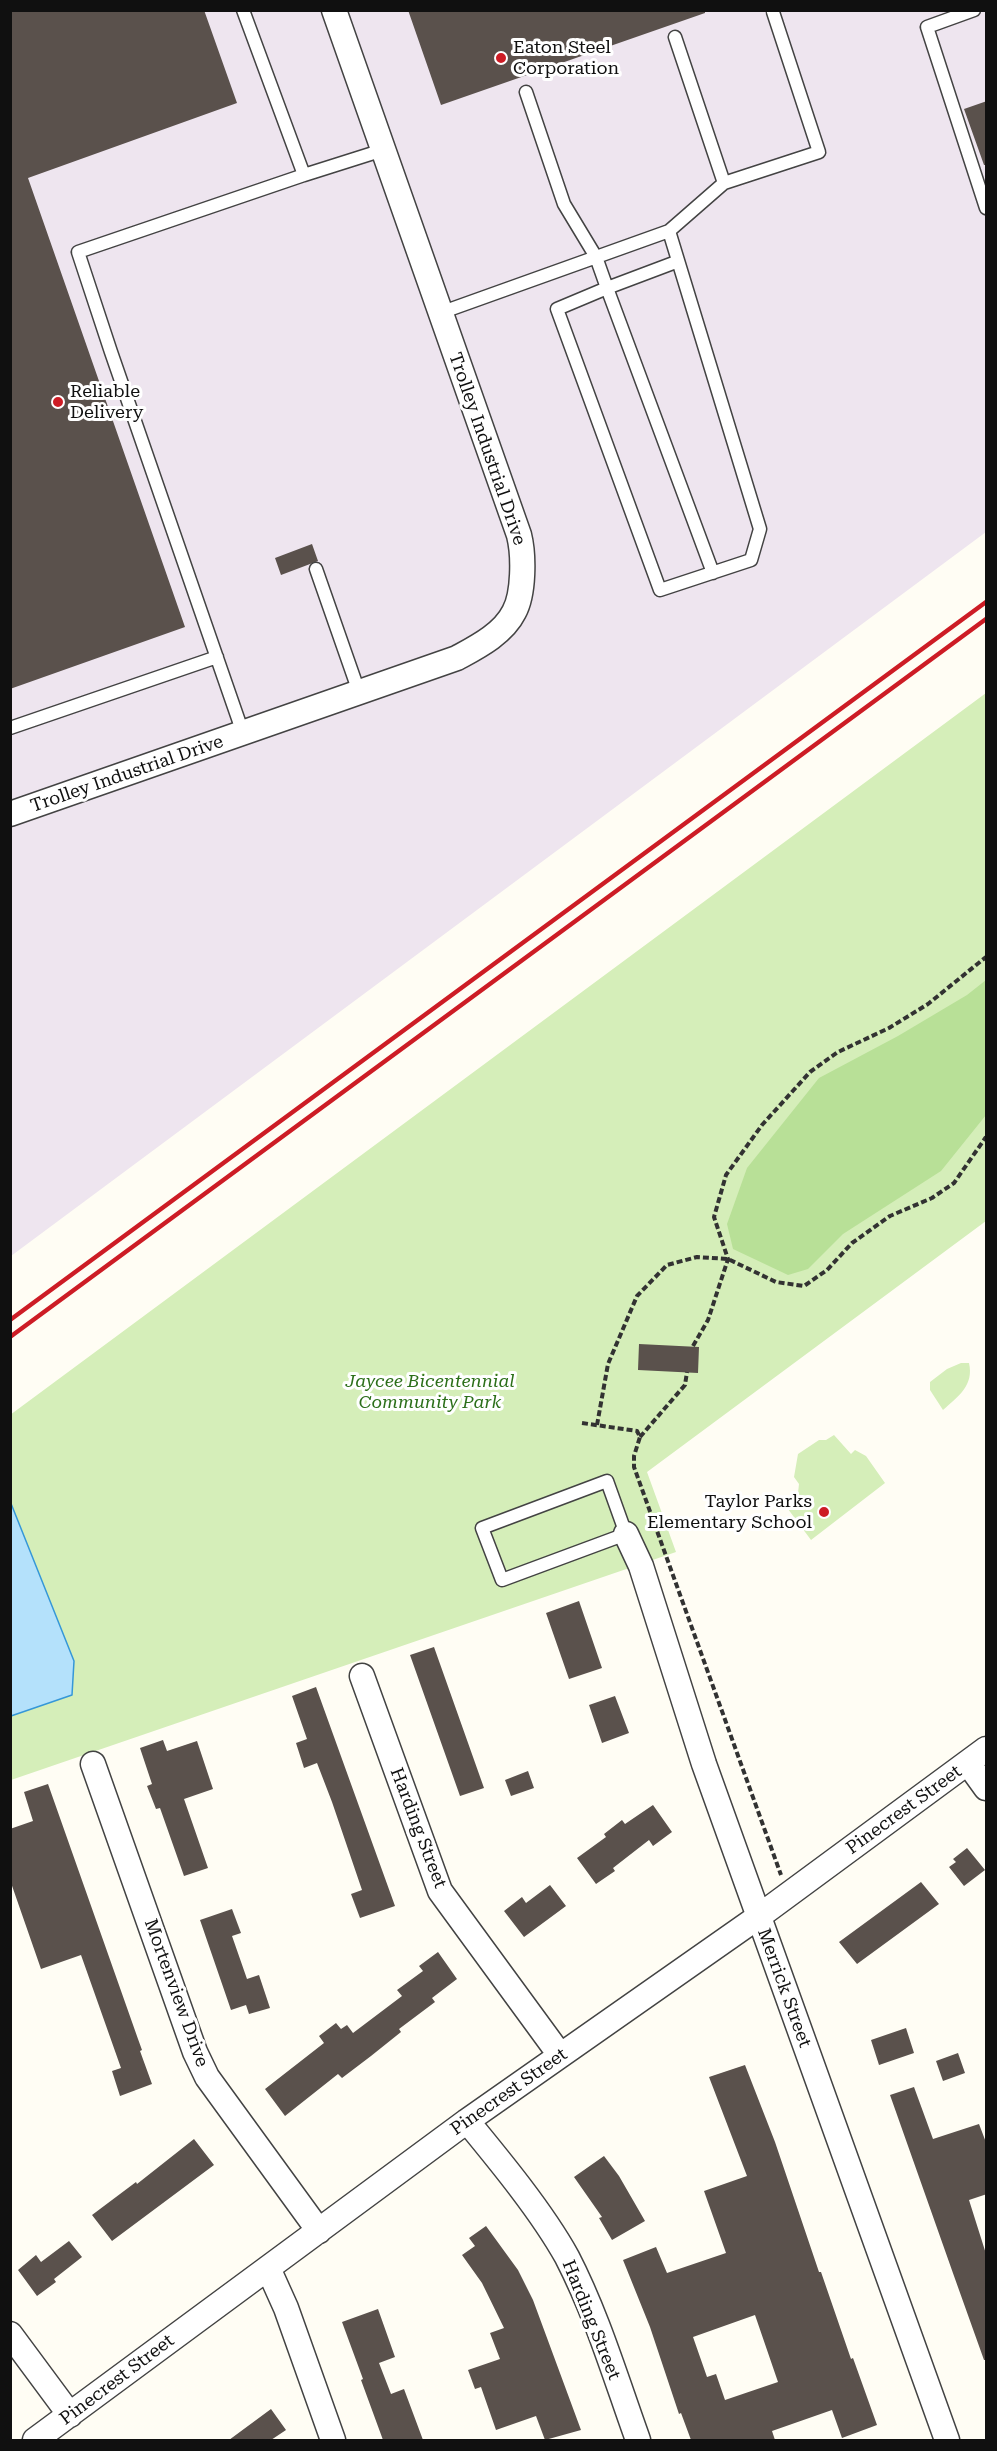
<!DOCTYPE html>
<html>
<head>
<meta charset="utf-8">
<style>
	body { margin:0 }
	#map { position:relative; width:997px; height:2451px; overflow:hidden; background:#fffdf4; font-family:"Roboto Serif",serif }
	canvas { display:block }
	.frame { position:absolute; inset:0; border:12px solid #101010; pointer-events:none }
</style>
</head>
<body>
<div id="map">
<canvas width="997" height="2451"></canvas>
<div class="frame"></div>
</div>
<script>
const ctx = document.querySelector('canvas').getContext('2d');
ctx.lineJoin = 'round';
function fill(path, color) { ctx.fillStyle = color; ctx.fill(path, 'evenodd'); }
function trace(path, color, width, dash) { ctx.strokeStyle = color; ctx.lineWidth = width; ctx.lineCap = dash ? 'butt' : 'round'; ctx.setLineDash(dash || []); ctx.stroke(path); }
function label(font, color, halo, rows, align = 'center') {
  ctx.font = font + ' "Roboto Serif",serif'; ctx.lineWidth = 6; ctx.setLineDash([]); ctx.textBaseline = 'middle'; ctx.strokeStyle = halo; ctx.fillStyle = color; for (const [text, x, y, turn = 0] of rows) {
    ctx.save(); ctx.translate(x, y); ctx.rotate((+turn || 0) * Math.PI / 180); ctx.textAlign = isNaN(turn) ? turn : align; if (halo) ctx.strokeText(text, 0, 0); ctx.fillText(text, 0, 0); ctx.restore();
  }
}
const industrial = new Path2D(`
	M11 11H986V532L11 1256Z`);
const green = new Path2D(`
	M986 693V1221L647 1472 676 1552 11 1780 10 1415Z
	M961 1363H969C974 1385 959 1396 943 1410L930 1390V1382L947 1369Z
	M834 1435 851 1454 855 1450 866 1456 885 1483 811 1540 788 1509 797 1502 799 1484 794 1477 798 1454 819 1440H826Z`);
const forest = new Path2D(`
	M986 980V1115L941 1171 843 1234 808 1269 788 1275 733 1249 727 1224 747 1168 819 1078 898 1036 967 995Z`);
const water = new Path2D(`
	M10 1501 74 1661 72 1695 11 1716Z`);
const building = new Path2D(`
	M10 10H204L237 103 28 178 185 627 10 689Z
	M408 10H705V13L441 105Z
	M987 101V165H984L964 109Z
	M312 544 318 561 281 575 275 558Z
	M639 1344 699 1347 698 1373 638 1370Z
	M579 1601 602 1668 569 1679 546 1613Z
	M434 1647 484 1788 460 1796 410 1655Z
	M316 1687 395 1906 360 1918 351 1894 362 1890 332 1802 317 1763 304 1768 296 1743 307 1739 292 1696Z
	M615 1696 629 1733 602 1743 589 1705Z
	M163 1740 167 1751 197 1741 213 1789 184 1799 208 1868 184 1876 160 1808 156 1809 147 1786 152 1784 140 1748Z
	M528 1771 534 1788 511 1796 505 1780Z
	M48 1784 138 2039 142 2050 140 2051 152 2084 120 2096 112 2071 121 2068 81 1955 41 1969 10 1880V1829L33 1821 24 1792Z
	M653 1805 672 1832 653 1846 649 1840 613 1868 615 1871 596 1884 577 1858 606 1837 604 1834 622 1820 625 1824Z
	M967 1848 985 1870 964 1886 949 1867 956 1862 953 1859Z
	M921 1882 939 1904 857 1964 839 1942Z
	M550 1885 566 1906 524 1937 504 1911 522 1897 526 1903Z
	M232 1909 241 1933 232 1936 247 1979 259 1975 270 2008 249 2014 246 2005 231 2010 200 1920Z
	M438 1952 457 1979 432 1998 435 2002 399 2029 401 2032 371 2056 342 2078 338 2074 285 2116 265 2089 324 2043 319 2036 336 2023 341 2029 347 2025 353 2033 402 1996 397 1990 423 1971 419 1966Z
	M906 2028 914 2053 879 2065 871 2040Z
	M958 2053 965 2073 943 2081 936 2061Z
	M745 2065 775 2142 819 2272H821L851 2359 853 2358 877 2425 842 2438 832 2410 772 2431 775 2440H691L681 2413 679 2414 650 2327 623 2260 656 2247 667 2273 726 2253 704 2191 747 2176 709 2077ZM755 2315 778 2382 725 2400 716 2374 707 2377 693 2337Z
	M914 2087 933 2139 979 2124 987 2145V2194L969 2200 987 2257V2360H984L954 2276 890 2095Z
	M194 2139 214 2165 112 2241 92 2215 136 2182 137 2184Z
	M604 2156 619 2176 645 2221 612 2240 599 2218 602 2217 574 2177Z
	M486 2226 518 2270 533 2300 581 2430 545 2440 536 2416 496 2430 481 2387 475 2389 468 2370 500 2359 490 2333 504 2328 482 2283 462 2255 475 2246 469 2238Z
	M69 2241 82 2257 54 2279 56 2282 37 2296 18 2270 36 2255 41 2262Z
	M378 2309 395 2357 379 2363 391 2394 404 2389 423 2440H383L361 2380 363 2379 342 2322Z
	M271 2409 286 2430 271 2440H229Z`);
const path = new Path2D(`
	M693 1346 708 1320 728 1259 714 1217 726 1175 762 1125 810 1072 838 1052 889 1028 928 1004 986 957
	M582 1423 637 1431 640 1437 634 1456V1467L781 1875
	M597 1425 608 1364 637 1296 667 1265 697 1257 728 1259 776 1282 804 1286 827 1270 852 1243 890 1216 932 1198 954 1183 986 1137
	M640 1437 685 1385 687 1372`);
const service = new Path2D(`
	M243 10 304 175 383 150
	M974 10 927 27 986 208
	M526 92 564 204 596 257 607 288 557 309 660 590 751 560 760 529 669 231
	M724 183 819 152 773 12
	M676 262 607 288 713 573
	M440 313 669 231 724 183 675 37
	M316 569 359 692
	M10 728 217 657
	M243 733 111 352 78 252 304 175
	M607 1481 626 1534 502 1580 482 1528Z`);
const minor = new Path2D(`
	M10 814 457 658C477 647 503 634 514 612 524 594 524 555 519 535L334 10
	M626 1534 641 1566 704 1764 947 2440
	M362 1676 440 1891 560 2055
	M968 1763 986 1788
	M93 1764 195 2052 207 2077 319 2231
	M467 2121C500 2161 542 2212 567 2257 597 2315 616 2379 638 2440
	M268 2268 286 2308 333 2440
	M10 2334 70 2415
	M35 2440 467 2121 758 1917 986 1749`);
const rail = new Path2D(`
	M10 1320 986 602
	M10 1337 986 619`);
const markers = [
	[501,58,6,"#cd1c25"],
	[58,402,6,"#cd1c25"],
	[824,1512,6,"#cd1c25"]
];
const poiNames = [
	["Eaton Steel",513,48],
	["Corporation",513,69],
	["Reliable",70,392],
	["Delivery",70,413],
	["Taylor Parks",812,1502,"right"],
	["Elementary School",812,1523,"right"]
];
const streetNames = [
	["Trolley Industrial Drive",487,449,71],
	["Trolley Industrial Drive",127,774,-19],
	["Pinecrest Street",904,1810,-36],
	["Harding Street",418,1828,69],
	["Merrick Street",784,1988,70],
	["Mortenview Drive",176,1993,70],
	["Pinecrest Street",509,2092,-35],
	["Harding Street",591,2320,68],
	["Pinecrest Street",117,2380,-37]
];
const parkNames = [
	["Jaycee Bicentennial",430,1382],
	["Community Park",430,1403]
];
fill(industrial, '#eee5ef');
fill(green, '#d5eeb9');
fill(forest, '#b8e097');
fill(water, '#b4e1fb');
trace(water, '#3597d8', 1.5);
fill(building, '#5a514c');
trace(service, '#434343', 15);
trace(minor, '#434343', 27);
trace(path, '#323232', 4, [6, 3]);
trace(service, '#fff', 12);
trace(minor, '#fff', 24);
trace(rail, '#cd1c25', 4.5);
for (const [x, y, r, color] of markers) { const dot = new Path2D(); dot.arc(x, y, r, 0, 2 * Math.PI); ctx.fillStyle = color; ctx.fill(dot); trace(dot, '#fff', 2); }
label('18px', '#101010', '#fff', poiNames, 'left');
label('18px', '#101010', '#fff', streetNames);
label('italic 18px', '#2c6f1a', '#fff', parkNames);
</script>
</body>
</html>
